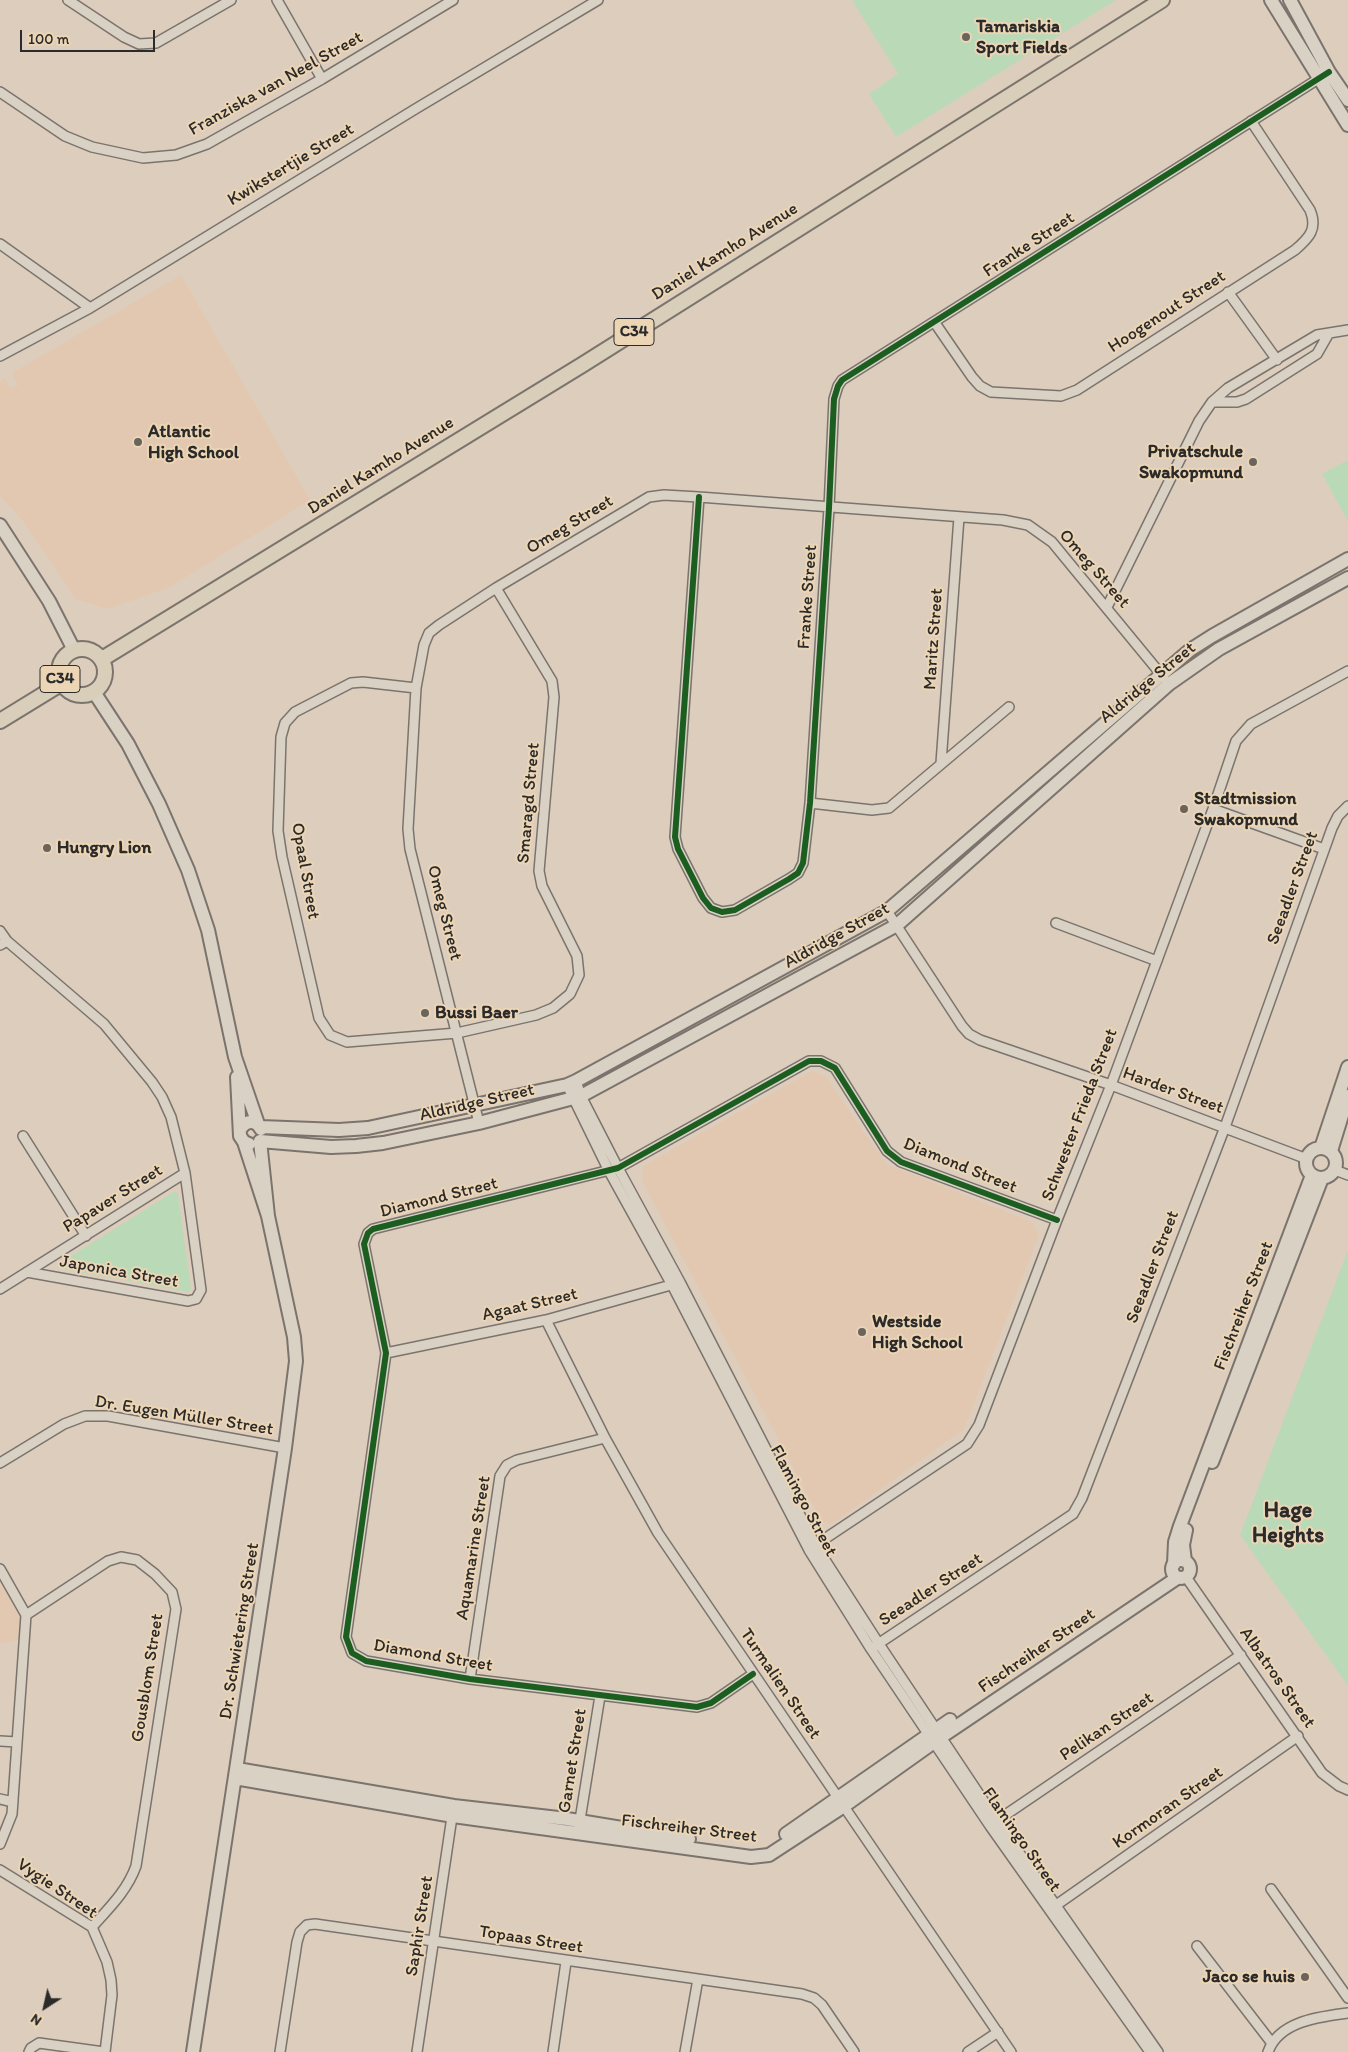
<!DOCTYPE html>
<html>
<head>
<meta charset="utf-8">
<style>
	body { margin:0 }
	#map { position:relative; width:1348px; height:2052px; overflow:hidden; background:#ddcdbd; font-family:Itim,sans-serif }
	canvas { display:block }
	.north { position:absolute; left:20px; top:1982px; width:50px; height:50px; -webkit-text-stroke:4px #ecd5b4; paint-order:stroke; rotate:215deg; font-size:14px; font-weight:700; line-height:20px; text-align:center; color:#2b2b2b }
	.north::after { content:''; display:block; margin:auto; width:18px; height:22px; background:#2b2b2b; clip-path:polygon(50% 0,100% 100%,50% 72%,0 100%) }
	.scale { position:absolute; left:20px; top:30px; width:135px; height:22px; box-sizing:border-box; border:2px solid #2b2b2b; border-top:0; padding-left:6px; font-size:15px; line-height:18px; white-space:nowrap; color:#2b2b2b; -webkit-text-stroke:4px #ecd5b4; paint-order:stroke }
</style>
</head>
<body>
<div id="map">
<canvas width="1348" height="2052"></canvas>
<div class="north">N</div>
<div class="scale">100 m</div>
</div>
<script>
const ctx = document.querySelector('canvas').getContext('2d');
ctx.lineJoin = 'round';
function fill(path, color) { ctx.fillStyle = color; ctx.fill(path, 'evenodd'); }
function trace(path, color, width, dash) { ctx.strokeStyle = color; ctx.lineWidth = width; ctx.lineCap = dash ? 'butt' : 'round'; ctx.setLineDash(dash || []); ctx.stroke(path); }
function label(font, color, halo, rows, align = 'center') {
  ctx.font = font + ' Itim,sans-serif'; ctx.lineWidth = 4; ctx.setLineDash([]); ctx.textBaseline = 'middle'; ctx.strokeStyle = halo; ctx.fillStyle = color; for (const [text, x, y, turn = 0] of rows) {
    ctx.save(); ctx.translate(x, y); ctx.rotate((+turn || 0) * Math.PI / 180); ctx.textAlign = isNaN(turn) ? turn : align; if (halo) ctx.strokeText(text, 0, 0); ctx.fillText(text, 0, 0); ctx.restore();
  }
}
const built = new Path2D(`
	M181 275 310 500 170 587 108 609 76 599 22 520 0 496V381L5 378 10 388 18 386 12 373Z
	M812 1071 826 1077 886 1164 1032 1222 1039 1235 964 1429 832 1524 822 1522 642 1181 643 1166Z
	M0 1582 20 1617V1639L0 1644Z`);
const green = new Path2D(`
	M852 0H1116L896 137 869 94 898 74Z
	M1348 460V521L1322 474Z
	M175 1191 178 1194 191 1289 189 1292 58 1268 57 1267 58 1264Z
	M1348 1250V1686L1240 1535Z`);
const street = new Path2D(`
	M68 0 124 37 139 44 156 43 231 0
	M277 0 322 79
	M0 92 65 136 92 147 143 158 176 155 207 144 322 79 453 0
	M0 244 90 308
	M1228 292 1277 360
	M935 323 972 377 980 386 991 392 1061 396 1077 390 1295 250C1309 238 1318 229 1310 210L1251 121
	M0 356 90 308 417 108 598 0
	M1212 402H1237L1246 399 1317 354 1329 333
	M699 497 675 837 678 849 703 898 711 908 722 912 735 910 789 879 798 873 803 863 810 803 829 508 834 399 838 386 842 380 1323 76
	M1107 607 1199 421 1212 402 1228 388 1317 335 1348 330
	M416 688 363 682 351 683 295 712 285 723 281 737 278 831 282 857 319 1018 330 1035 347 1042 457 1033 536 1015 553 1008 570 994 579 975 577 956 542 886 539 871 554 697 552 681 496 588
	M941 763 959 517
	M810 803 872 810 889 808 1009 707
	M1213 809 1324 849
	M887 911 962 1026 969 1034 980 1040 1111 1085 1307 1159
	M1056 923 1157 961
	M0 931 7 941
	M0 945 7 941 104 1024 152 1082 162 1097 171 1117 185 1173 0 1289
	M576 1081 581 1096 618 1168 680 1282 816 1546 879 1644 997 1821 1158 2052
	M567 1085 609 1171 672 1285 809 1550 871 1649 990 1826 1150 2052
	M479 1123 410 849 408 829 416 688 424 645 429 633 439 625 496 588 649 497 664 495 699 497 1003 520 1028 525 1052 542 1164 678
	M23 1136 86 1236
	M1335 1170 1348 1175
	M27 1272 188 1301 196 1299 201 1290 185 1173
	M546 1320 605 1438 658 1533 1011 2052
	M386 1353 546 1320 678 1283
	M0 1463 64 1424 85 1416H108L285 1448
	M811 1548 967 1444 979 1425 1057 1220 1111 1085 1213 809 1236 741 1251 724 1348 671
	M0 1569 26 1615 12 1814 0 1844
	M1186 1577 1322 1773 1339 1786 1348 1790
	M26 1615 108 1561 121 1557 137 1560 155 1574 172 1592 176 1609 136 1866C127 1891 109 1908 92 1927
	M875 1646 1073 1514 1082 1498 1225 1127 1332 828 1338 816 1348 806
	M753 1674 711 1703 697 1707 470 1679 366 1661 352 1653 346 1637 386 1353 364 1244 368 1233 373 1229 618 1168 809 1061H821L835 1068 887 1151 901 1162 1057 1220
	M470 1679 500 1476 507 1465 517 1460 605 1438
	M0 1741 17 1742
	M0 1799 13 1802
	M992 1824 1241 1655
	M579 1826 600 1696
	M0 1870 92 1927 107 1962 111 1980 112 1995 105 2052
	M1271 1889 1348 1998
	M1052 1908 1298 1736
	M1197 1946 1271 2042
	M29 2052 31 2048 39 2043 104 2052
	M280 2052 297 1942 300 1932 307 1925 315 1924 802 1994 814 1998 822 2005 854 2052
	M417 2052 453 1810
	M553 2052 566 1962
	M685 2052 698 1979
	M968 2052 998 2032
	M1268 2052C1279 2021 1319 2017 1348 2013`);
const secondary = new Path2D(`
	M1271 0 1348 125
	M1290 0 1329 72 1348 100
	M0 525 49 601 74 650
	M94 692 128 744 159 804 188 870 208 930 235 1057 258 1124
	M237 1077 240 1136 244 1142 249 1144
	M261 1127 339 1130 368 1128 567 1085 576 1081 887 911 1190 650 1212 636 1348 559
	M241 1128C247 1120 256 1120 261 1129
	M1321 1148 1348 1067
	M1306 1163a15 15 0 1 1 30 0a15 15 0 1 1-30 0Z
	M1331 1151 1348 1096
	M268 1216 260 1141 331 1147 356 1146 383 1143 479 1123 581 1096 897 925 1169 684 1219 649 1348 578
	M1212 1462 1322 1178
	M1172 1569a9 9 0 1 1 18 0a9 9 0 1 1-18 0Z
	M1185 1561 1183 1545 1186 1530
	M1174 1564 1175 1542 1180 1526 1312 1175
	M237 1769 454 1806 567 1819 689 1839
	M235 1778 453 1816 751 1857 769 1855 844 1806 941 1737 1177 1578
	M786 1834 950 1720
	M193 2052 285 1448 296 1361 294 1337 268 1216 244 1142`);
const primary = new Path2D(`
	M59 672a23 23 0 1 1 46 0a23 23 0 1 1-46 0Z
	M102 659 582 365 1162 0
	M0 721 62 683`);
const cycleway = new Path2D(`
	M699 497 675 837 678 849 703 898 711 908 722 912 735 910 789 879 798 873 803 863 810 803 829 508 834 399 838 386 842 380 1329 72
	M753 1674 711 1703 697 1707 470 1679 366 1661 352 1653 346 1637 386 1353 364 1244 368 1233 373 1229 618 1168 809 1061H821L835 1068 887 1151 901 1162 1057 1220`);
const markers = [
	[966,37,5,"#69645e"],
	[138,442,5,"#69645e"],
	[1253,462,5,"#69645e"],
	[1184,809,5,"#69645e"],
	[47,848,5,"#69645e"],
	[425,1013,5,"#69645e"],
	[862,1332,5,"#69645e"],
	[1305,1977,5,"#69645e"]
];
const shields = [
	[634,332,40],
	[60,679,40]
];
const shieldNames = [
	["C34",634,332],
	["C34",60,679]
];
const poiNames = [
	["Tamariskia",976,27],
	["Sport Fields",976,48],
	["Atlantic",148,432],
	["High School",148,453],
	["Privatschule",1243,452,"right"],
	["Swakopmund",1243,473,"right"],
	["Stadtmission",1194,799],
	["Swakopmund",1194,820],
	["Hungry Lion",57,848],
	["Bussi Baer",435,1013],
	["Westside",872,1322],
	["High School",872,1343],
	["Jaco se huis",1295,1977,"right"]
];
const streetNames = [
	["Franziska van Neel Street",276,84,-29],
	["Kwikstertjie Street",291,165,-31],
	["Franke Street",1029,245,-33],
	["Daniel Kamho Avenue",725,252,-32],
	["Hoogenout Street",1167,312,-33],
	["Daniel Kamho Avenue",381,466,-32],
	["Omeg Street",570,525,-31],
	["Omeg Street",1094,569,49],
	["Franke Street",808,597,-86],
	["Maritz Street",934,639,-86],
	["Aldridge Street",1148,683,-39],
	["Smaragd Street",529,803,-85],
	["Opaal Street",305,871,80],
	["Seeadler Street",1293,888,-70],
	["Omeg Street",444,913,76],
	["Aldridge Street",837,936,-29],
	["Harder Street",1173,1091,20],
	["Aldridge Street",477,1103,-13],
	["Schwester Frieda Street",1080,1115,-69],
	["Diamond Street",960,1166,22],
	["Diamond Street",439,1198,-14],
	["Papaver Street",113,1199,-32],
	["Seeadler Street",1153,1267,-69],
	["Japonica Street",119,1272,10],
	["Agaat Street",530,1305,-13],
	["Fischreiher Street",1244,1306,-69],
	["Dr. Eugen Müller Street",184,1416,9],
	["Flamingo Street",803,1501,62],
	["Aquamarine Street",474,1548,-81],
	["Seeadler Street",931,1590,-33],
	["Dr. Schwietering Street",240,1631,-81],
	["Fischreiher Street",1037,1651,-34],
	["Diamond Street",433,1656,10],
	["Gousblom Street",148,1678,-81],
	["Albatros Street",1277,1678,55],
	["Turmalien Street",780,1684,56],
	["Pelikan Street",1107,1727,-34],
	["Garnet Street",573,1761,-81],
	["Kormoran Street",1168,1808,-35],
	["Fischreiher Street",689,1829,7],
	["Flamingo Street",1021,1840,55],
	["Vygie Street",57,1889,34],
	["Saphir Street",420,1926,-81],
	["Topaas Street",531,1940,9]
];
const districtNames = [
	["Hage",1288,1511],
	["Heights",1288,1536]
];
fill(built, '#e2c8b0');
fill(green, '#badab7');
trace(street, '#7b746d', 12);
trace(secondary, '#7b746d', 16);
trace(primary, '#7b746d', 18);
trace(street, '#dad1c5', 9);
trace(secondary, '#dad1c5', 12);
trace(primary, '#d8ceba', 14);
trace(cycleway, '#1b5e20', 6);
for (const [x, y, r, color] of markers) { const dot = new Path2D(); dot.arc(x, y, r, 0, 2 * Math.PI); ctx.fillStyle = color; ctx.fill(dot); trace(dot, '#ecd5b4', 2); }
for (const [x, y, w] of shields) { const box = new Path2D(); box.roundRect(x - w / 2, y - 13.5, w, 27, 4); ctx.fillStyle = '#ecd5b4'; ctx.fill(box); trace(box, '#2b2b2b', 1); }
label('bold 16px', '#2b2b2b', null, shieldNames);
label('bold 18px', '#2b2b2b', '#ecd5b4', poiNames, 'left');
label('18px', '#2b2b2b', '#ecd5b4', streetNames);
label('bold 22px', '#2b2b2b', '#ecd5b4', districtNames);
</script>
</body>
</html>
